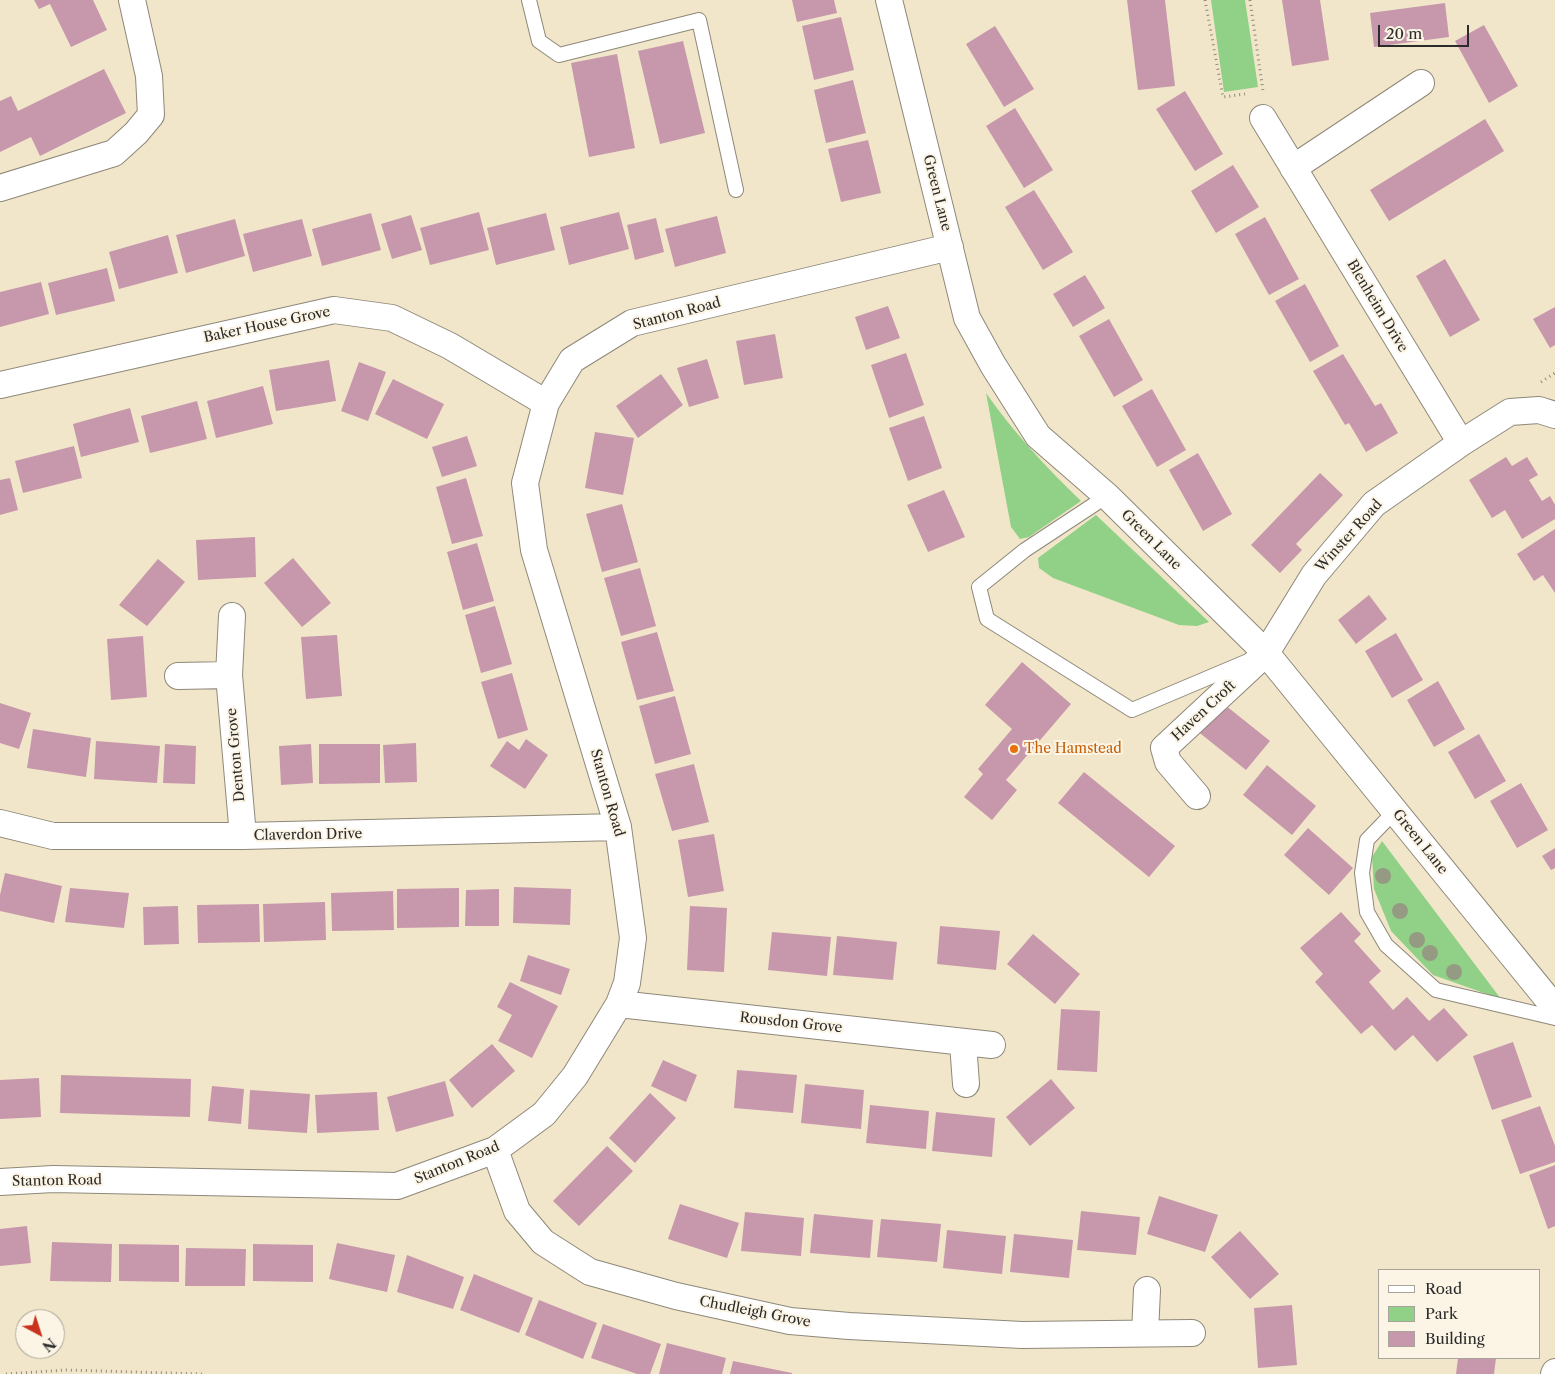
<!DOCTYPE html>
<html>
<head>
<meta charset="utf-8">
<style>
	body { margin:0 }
	#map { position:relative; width:1555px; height:1374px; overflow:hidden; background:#f1e6c9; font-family:"Libre Caslon Text",serif }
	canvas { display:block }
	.legend { position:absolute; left:1378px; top:1269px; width:162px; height:90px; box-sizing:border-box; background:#fcf5e5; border:1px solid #a8a49b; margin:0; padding:6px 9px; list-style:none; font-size:15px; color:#2b2b2b }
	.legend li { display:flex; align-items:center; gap:10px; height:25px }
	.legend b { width:25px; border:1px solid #a8a49b }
	.north { position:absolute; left:15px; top:1309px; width:50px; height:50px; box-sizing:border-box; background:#fcf5e5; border:1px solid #a8a49b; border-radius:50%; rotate:140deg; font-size:14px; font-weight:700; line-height:20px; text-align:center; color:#2b2b2b }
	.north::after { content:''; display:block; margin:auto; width:18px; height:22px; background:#c8321e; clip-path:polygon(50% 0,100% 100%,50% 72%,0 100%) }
	.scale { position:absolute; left:1378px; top:25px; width:91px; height:22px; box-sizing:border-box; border:2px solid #2b2b2b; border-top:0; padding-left:6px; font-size:15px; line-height:18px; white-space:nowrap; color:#2b2b2b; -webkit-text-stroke:4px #fcf5e5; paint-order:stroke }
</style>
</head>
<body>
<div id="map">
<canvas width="1555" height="1374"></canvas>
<ul class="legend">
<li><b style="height:6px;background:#fff"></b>Road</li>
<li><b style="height:14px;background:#91d187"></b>Park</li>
<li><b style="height:14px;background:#c798ac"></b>Building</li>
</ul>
<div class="north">N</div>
<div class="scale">20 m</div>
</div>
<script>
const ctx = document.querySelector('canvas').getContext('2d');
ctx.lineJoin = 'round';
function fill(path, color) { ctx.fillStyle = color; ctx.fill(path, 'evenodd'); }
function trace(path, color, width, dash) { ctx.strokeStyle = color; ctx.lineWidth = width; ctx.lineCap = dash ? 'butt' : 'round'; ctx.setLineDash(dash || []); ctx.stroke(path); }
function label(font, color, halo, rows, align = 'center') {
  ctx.font = font + ' "Libre Caslon Text",serif'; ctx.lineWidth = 4; ctx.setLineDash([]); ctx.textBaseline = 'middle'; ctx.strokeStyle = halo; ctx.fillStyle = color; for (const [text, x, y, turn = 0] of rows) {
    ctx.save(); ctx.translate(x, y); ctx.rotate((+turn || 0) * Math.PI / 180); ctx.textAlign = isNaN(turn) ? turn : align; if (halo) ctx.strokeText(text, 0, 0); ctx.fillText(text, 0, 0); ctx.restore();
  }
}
const green = new Path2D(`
	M1211 0H1245L1258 87 1224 92Z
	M986 393C1014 433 1046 467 1081 501L1029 537 1020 539 1011 527Z
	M1096 515 1209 622 1197 626 1179 625 1053 578 1039 568 1038 558Z
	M1382 841 1501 999 1433 975 1391 931 1374 889 1372 857Z`);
const building = new Path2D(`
	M34 0H93L107 30 71 47 50 4 39 9Z
	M792 0H834L837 13 797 22Z
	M1127 0H1165L1175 86 1138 90Z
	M1282 0H1320L1329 60 1292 66Z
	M1445 3 1449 37 1374 47 1370 13Z
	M841 17 854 70 814 80 802 26Z
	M1484 25 1518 86 1489 103 1455 41Z
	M995 26 1034 89 1004 107 966 44Z
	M683 41 705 133 660 144 638 51Z
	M617 54 635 148 589 157 571 63Z
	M104 69 126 113 40 156 31 137 0 152V101L11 96 18 111Z
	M853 80 866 133 826 143 814 90Z
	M1185 91 1223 154 1195 171 1156 109Z
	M1015 108 1053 170 1024 188 986 126Z
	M1485 119 1504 151 1389 221 1370 190Z
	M868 140 881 193 841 202 828 149Z
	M1233 165 1259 207 1216 233 1191 191Z
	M1034 190 1073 252 1043 270 1005 207Z
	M479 212 489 250 430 265 420 228Z
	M619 212 629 249 569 265 560 227Z
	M371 213 381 250 322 266 312 229Z
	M546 213 555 250 496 265 487 228Z
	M411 215 422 250 392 259 381 224Z
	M717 216 726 253 675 267 665 229Z
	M1265 217 1299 279 1269 295 1235 234Z
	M656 218 664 252 635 260 627 225Z
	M235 219 245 256 186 273 176 235Z
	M302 219 312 256 253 272 243 234Z
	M168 235 178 273 119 289 109 252Z
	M1445 259 1480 320 1450 337 1416 276Z
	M107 268 115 301 56 315 48 283Z
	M1085 275 1105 308 1073 327 1053 294Z
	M41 282 49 314 0 327V292Z
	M1305 284 1339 346 1310 362 1275 301Z
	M888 306 900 338 866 350 855 317Z
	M1555 307V345L1550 348 1533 319Z
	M1109 319 1143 380 1114 397 1079 336Z
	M775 334 783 378 744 385 736 341Z
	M906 353 924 405 889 418 871 365Z
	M1343 354 1375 406 1381 403 1398 433 1366 452 1349 423 1345 425 1313 371Z
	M707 359 719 398 689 407 677 368Z
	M329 360 336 401 276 411 269 370Z
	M359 362 386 372 368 421 341 411Z
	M661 374 683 405 638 438 616 406Z
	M393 379 444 404 427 439 375 414Z
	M263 386 273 424 216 438 207 401Z
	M1152 389 1186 450 1157 467 1122 406Z
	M197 401 207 439 150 453 141 416Z
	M130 408 139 442 81 457 73 424Z
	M924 416 942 468 908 481 889 428Z
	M595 432 634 438 623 495 585 488Z
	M467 436 477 466 442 477 432 447Z
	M74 446 82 478 23 493 15 461Z
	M1198 453 1232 514 1203 531 1169 470Z
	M1506 457 1512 466 1527 457 1538 475 1529 480 1542 501 1550 496 1555 505V519L1522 539 1505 510 1492 518 1469 480Z
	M1320 473 1343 495 1296 544 1302 550 1280 573 1251 545Z
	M10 478 18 510 0 515V480Z
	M466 478 483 536 452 544 436 487Z
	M944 490 965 537 928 552 907 505Z
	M622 504 638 562 602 572 586 514Z
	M1555 529V593L1543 575 1534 581 1517 554Z
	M255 537 256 577 198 580 196 540Z
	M477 543 494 601 463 610 447 552Z
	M293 558 331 603 302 627 264 583Z
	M158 559 185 582 147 626 119 605Z
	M640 568 656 626 621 636 604 578Z
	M1369 595 1387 619 1356 644 1338 620Z
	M495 606 512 664 481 673 465 615Z
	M657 632 674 691 637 700 621 642Z
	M1396 633 1423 680 1392 698 1365 651Z
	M337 635 342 696 306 699 301 637Z
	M143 636 147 697 111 700 107 639Z
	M1022 662 1071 704 1006 780 1017 790 992 820 964 797 983 774 978 769 1012 729 985 705Z
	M512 673 528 730 498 739 481 682Z
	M1438 681 1465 729 1434 747 1407 700Z
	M675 696 691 754 655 764 639 706Z
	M1220 701 1270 741 1246 770 1196 730Z
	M0 703 31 713 19 749 0 743Z
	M33 729 91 738 86 777 27 768Z
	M1479 734 1506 781 1475 799 1448 752Z
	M526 739 548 755 525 789 490 766 507 741 519 750Z
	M96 741 160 746 157 783 94 779Z
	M416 743 417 782 385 783 383 745Z
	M165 744 196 746 195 784 163 783Z
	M311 744 313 783 281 785 279 746Z
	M319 744H380V783L319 784Z
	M694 764 709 822 672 831 655 774Z
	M1267 765 1316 806 1292 835 1243 795Z
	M1084 772 1175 846 1149 877 1058 803Z
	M1521 783 1548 830 1517 848 1490 801Z
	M1308 828 1353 868 1329 895 1284 855Z
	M714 834 724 891 688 897 678 840Z
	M1555 848V868L1551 870 1542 856Z
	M5 873 62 886 54 923 0 911V895Z
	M514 887 571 889 570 925 513 923Z
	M70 888 129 893 124 928 65 922Z
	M459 888V927L397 928V889Z
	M499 889V926H465L466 890Z
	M393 891 394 930 332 931 331 893Z
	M325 902 326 940 264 942 263 904Z
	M259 904 260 942 198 943 197 905Z
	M178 906 179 944 144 945 143 907Z
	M690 906 727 908 724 972 687 970Z
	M1341 912 1361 934 1354 941 1381 971 1369 982 1393 1010 1407 997 1429 1021 1444 1008 1468 1035 1437 1062 1413 1035 1395 1051 1372 1025 1361 1034 1315 982 1323 974 1300 948Z
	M940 926 1000 931 996 970 937 964Z
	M772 932 831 937 827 976 768 970Z
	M1033 934 1080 974 1055 1004 1007 964Z
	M837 936 897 942 893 980 833 975Z
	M528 955 570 969 561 995 520 981Z
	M510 982 558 1006 532 1058 498 1041 512 1015 497 1007Z
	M1061 1009 1100 1011 1097 1072 1057 1070Z
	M1513 1042 1532 1097 1492 1110 1473 1056Z
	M492 1044 515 1071 472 1108 449 1080Z
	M663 1060 697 1075 686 1102 651 1086Z
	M737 1070 797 1075 793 1113 734 1108Z
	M61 1075 191 1079 190 1117 60 1113Z
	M39 1078 41 1117 0 1119V1080Z
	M1051 1079 1075 1108 1030 1146 1006 1117Z
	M445 1081 454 1116 396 1132 387 1097Z
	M805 1084 864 1090 861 1129 801 1123Z
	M212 1086 244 1089 241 1124 208 1121Z
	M250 1090 310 1094 307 1133 248 1129Z
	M377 1092 379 1130 317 1133 315 1095Z
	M650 1093 676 1118 635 1163 609 1138Z
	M870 1105 929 1111 926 1149 866 1143Z
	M1540 1106 1555 1146V1162L1520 1174 1501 1120Z
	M936 1112 995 1118 992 1157 932 1151Z
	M607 1146 633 1171 579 1226 553 1201Z
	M1555 1165V1226L1548 1229 1529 1175Z
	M1159 1196 1218 1215 1205 1252 1147 1234Z
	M680 1204 739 1223 727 1258 668 1239Z
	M1081 1211 1140 1217 1136 1255 1077 1250Z
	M745 1212 804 1218 801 1256 741 1251Z
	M814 1214 873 1220 870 1258 810 1253Z
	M881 1219 941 1224 937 1262 877 1257Z
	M27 1226 31 1263 0 1266V1229Z
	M947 1230 1006 1236 1002 1274 943 1268Z
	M1240 1231 1279 1274 1250 1299 1211 1257Z
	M1014 1234 1073 1240 1069 1278 1010 1272Z
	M52 1242 112 1244 111 1282 50 1281Z
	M337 1243 395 1255 387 1292 329 1279Z
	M119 1244 179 1245V1282L119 1281Z
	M253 1244 313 1245V1282L253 1281Z
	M186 1248 246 1249 245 1286H185Z
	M407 1255 464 1277 453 1309 397 1292Z
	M474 1274 533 1298 519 1333 460 1310Z
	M539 1300 597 1323 583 1359 525 1335Z
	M1292 1305 1297 1365 1258 1368 1254 1308Z
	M603 1324 661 1344 650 1374H637L591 1358Z
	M667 1343 726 1358 722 1374H659Z
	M1458 1358H1496L1494 1374H1456Z
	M733 1361 792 1373V1374H730Z`);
const path = new Path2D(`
	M1205 0 1223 97 1245 94
	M1250 0 1263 91
	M1541 382 1555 373
	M6 1374 66 1370 203 1374`);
const service = new Path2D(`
	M529 0 539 41 559 55 699 20 736 190
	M1107 496 1025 550 979 587 987 619 1132 710 1248 661
	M1395 811 1367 840 1362 873 1367 912 1386 945 1436 990 1555 1018`);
const minor = new Path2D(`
	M889 0 967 318 993 365 1038 436 1107 496 1266 653 1555 1008
	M1263 118 1461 443
	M1293 168 1421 83
	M0 188 114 153 136 133 151 115 149 76 132 0
	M0 385 334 310 392 318 450 346 546 403
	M232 616 229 675 243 836
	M178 676 229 675
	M1197 796 1168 762 1164 748 1266 653 1314 575 1374 504 1461 443 1510 412 1539 410 1555 415
	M0 823 53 836H243L618 827
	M619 1004 992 1045
	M963 1043 966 1084
	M495 1150 517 1211 543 1242 590 1272 676 1296 790 1321 849 1326 1022 1335 1192 1333
	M0 1182 53 1179 397 1186 495 1150 544 1114 575 1076 619 1004 627 983 633 938 618 827 534 550 525 483 546 403 572 360 632 323 950 247
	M1145 1333 1147 1290
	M1554 1374 1555 1372`);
const trees = [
	[1383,876],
	[1400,911],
	[1417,940],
	[1430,953],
	[1454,972]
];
const markers = [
	[1014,749,5,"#e8710a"]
];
const streetNames = [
	["Green Lane",937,193,76],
	["Blenheim Drive",1377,306,59],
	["Stanton Road",677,314,-15],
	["Baker House Grove",267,325,-12],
	["Winster Road",1349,536,-48],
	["Green Lane",1151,540,45],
	["Haven Croft",1204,711,-43],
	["Denton Grove",236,755,-95],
	["Stanton Road",607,793,74],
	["Claverdon Drive",308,835,-1],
	["Green Lane",1420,842,51],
	["Rousdon Grove",791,1023,6],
	["Stanton Road",457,1163,-22],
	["Stanton Road",57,1181,-1],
	["Chudleigh Grove",755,1312,11]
];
const foodNames = [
	["The Hamstead",1024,749]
];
fill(green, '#91d187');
fill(building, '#c798ac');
trace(service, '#8e887a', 16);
trace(minor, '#8e887a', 28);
trace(path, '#8e887a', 3, [1, 4]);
trace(service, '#fff', 14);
trace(minor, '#fff', 26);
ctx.fillStyle = '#959b82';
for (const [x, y] of trees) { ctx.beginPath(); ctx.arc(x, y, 8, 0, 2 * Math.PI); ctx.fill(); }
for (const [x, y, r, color] of markers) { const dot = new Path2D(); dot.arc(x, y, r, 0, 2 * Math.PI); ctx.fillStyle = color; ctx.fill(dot); trace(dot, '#fcf5e5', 2); }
label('14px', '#2b2b2b', '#fcf5e5', streetNames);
label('14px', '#c56008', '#fcf5e5', foodNames, 'left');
</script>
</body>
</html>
